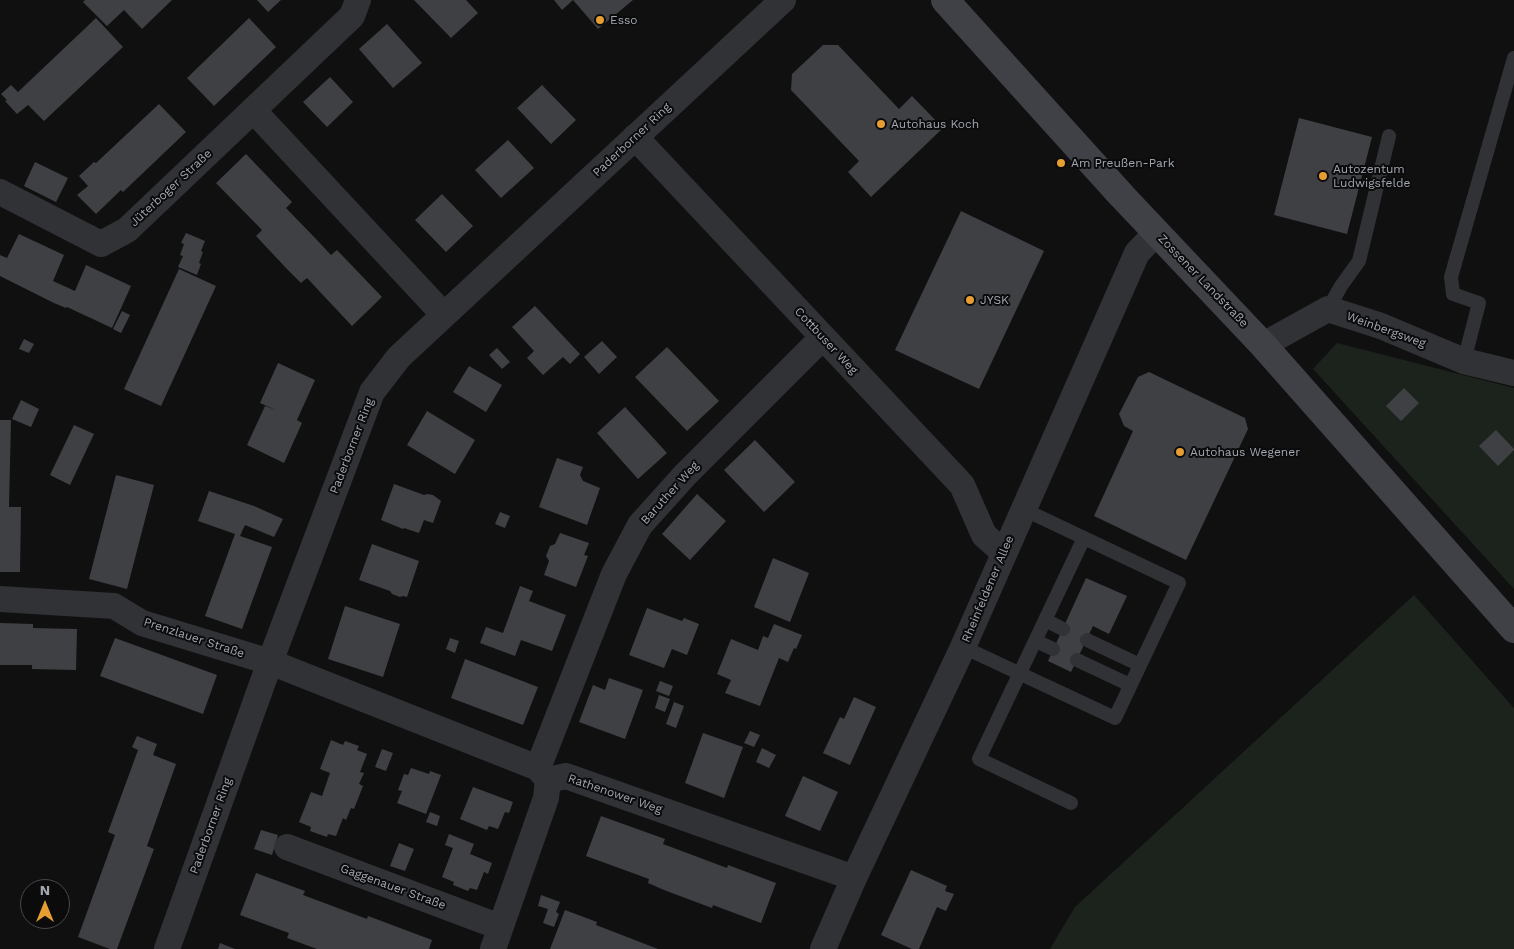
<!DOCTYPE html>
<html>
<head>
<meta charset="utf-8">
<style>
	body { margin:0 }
	#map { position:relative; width:1514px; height:949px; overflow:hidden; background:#101011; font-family:"Work Sans",sans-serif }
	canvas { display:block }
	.north { position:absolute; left:20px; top:879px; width:50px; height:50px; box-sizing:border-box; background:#0b0b0c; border:1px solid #47494e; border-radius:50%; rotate:0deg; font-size:14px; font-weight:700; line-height:20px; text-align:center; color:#a2a7b1 }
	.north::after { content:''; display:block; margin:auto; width:18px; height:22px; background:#e69e33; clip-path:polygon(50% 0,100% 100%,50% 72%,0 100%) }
</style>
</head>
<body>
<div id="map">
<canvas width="1514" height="949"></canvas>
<div class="north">N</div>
</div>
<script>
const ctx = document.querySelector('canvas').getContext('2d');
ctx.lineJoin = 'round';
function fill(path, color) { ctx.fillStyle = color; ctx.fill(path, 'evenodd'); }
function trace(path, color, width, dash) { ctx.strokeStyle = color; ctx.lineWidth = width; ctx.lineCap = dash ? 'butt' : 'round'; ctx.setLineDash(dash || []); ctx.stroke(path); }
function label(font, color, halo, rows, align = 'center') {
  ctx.font = font + ' "Work Sans",sans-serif'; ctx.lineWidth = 4; ctx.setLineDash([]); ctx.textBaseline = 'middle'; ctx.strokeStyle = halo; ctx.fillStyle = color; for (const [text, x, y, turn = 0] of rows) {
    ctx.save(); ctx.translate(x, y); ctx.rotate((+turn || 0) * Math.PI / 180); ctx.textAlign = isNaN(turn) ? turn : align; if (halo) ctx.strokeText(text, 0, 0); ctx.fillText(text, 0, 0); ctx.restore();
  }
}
const green = new Path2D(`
	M1337 343 1514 388V589L1313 369Z
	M1414 595 1514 708V949H1050L1075 907Z`);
const building = new Path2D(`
	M85 0H172L142 29 124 10 107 26 83 2Z
	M257 0H281L268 12Z
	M414 0H466L478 13 451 38Z
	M554 0H633L598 29 573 0 562 10Z
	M96 18 123 47 44 121 28 105 17 114 5 101 7 100 1 94 11 85 18 92Z
	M249 18 276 47 214 106 187 78Z
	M387 24 422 63 393 88 359 49Z
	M823 45H838L899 109 912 96 943 128 871 197 848 172 859 161 791 90 792 74Z
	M330 77 353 102 327 127 303 102Z
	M542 85 576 120 551 144 517 108Z
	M159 104 186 132 123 192 121 190 96 214 77 195 88 186 79 176 94 162 96 163Z
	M1299 118 1372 137 1347 234 1274 215Z
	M508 140 534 168 501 198 475 170Z
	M246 154 292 202 286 208 316 239 331 255 337 250 382 297 352 326 307 278 301 283 286 268 256 236 262 230 216 183Z
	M35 162 68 178 56 202 24 186Z
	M442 194 473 226 446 252 415 220Z
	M961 211 1044 251 979 389 895 350Z
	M186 233 205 241 201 251 203 252 199 263 201 264 197 275 178 267 183 256 180 255 184 244 181 243Z
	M19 234 64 255 53 281 75 291 86 265 131 286 112 328 67 307 66 308 54 303 0 276V255L7 258Z
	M179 269 216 286 161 406 124 389Z
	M535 306 580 354 570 364 563 357 543 375 527 358 534 351 512 327Z
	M122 311 130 315 121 333 113 329Z
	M24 339 34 344 29 353 19 349Z
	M602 341 617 357 599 374 584 357Z
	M667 347 719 401 687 431 635 377Z
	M497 348 510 362 502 369 489 355Z
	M278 363 315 380 297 420 302 423 284 463 247 445 265 406 276 410 260 403Z
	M469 366 502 385 486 412 453 392Z
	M1149 372 1245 418 1248 429 1186 560 1094 516 1133 431 1124 426 1119 414 1138 377Z
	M1404 388 1419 403 1401 421 1386 406Z
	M21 400 39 409 31 427 12 419Z
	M625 407 667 453 638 479 597 433Z
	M427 411 475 440 455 474 407 445Z
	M0 420H11L9 507H21L20 572H0Z
	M74 425 94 434 70 485 50 475Z
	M1496 430 1514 449V450L1498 466 1479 446Z
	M755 440 795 482 764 512 724 470Z
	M557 458 583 467 580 475 583 481 600 488 587 525 539 507Z
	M116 475 154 485 127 589 89 579Z
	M394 484 424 495 427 494 433 495 441 501 433 523 424 520 419 533 404 528 403 529 381 520Z
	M209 491 254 506 283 519 274 537 245 525 240 536 272 547 242 629 205 616 235 534 198 521Z
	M697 494 726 521 690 560 662 534Z
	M500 512 510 516 505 528 495 524Z
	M560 533 589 543 584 555 588 556 576 587 544 575 549 561 546 556 550 546 555 544Z
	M372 544 419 561 407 597 403 596 400 597 392 594 390 591 359 580Z
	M773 558 809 573 790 622 754 607Z
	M1086 578 1127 596 1109 634 1093 626 1071 672 1048 661Z
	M520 586 533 591 529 601 566 615 552 651 521 640 515 656 480 643 486 627 503 633Z
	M345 606 400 624 383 677 328 659Z
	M647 608 682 621 684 618 699 624 687 655 672 649 664 668 629 655Z
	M0 623 33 624V628L77 629 76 670 32 669V665H0Z
	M774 624 802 635 796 649 794 648 788 662 779 658 760 706 725 693 731 680 717 674 731 639 758 650 763 636 768 638Z
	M115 638 217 675 203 714 100 676Z
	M450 638 459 641 455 653 446 649Z
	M465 659 538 687 523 725 451 698Z
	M609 678 643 690 625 739 579 722 593 685 605 690Z
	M660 681 673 686 669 696 656 691Z
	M659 695 670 699 665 712 655 708Z
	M854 697 876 707 850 765 823 753 840 717 844 719Z
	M674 702 684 706 676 728 666 724Z
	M750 731 760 735 754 747 744 743Z
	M703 733 743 747 724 798 685 783Z
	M137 736 157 744 153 755 176 764 147 846 154 849 117 949H110L78 937 115 835 108 832 138 750 132 747Z
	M331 740 343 745 345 741 359 746 357 750 367 754 360 772 364 773 359 784 363 786 354 809 351 808 346 820 343 818 336 836 328 834 327 837 310 831 311 827 299 822 311 792 322 796 330 773 320 769Z
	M762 748 776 755 769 768 756 762Z
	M382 749 393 753 386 771 375 767Z
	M411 768 429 774 430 771 441 775 426 814 397 803 402 791 398 790 404 774 408 775Z
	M803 776 838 792 820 831 785 816Z
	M473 787 513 802 509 813 505 812 498 829 489 826 487 830 460 819Z
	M430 812 440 816 437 826 426 822Z
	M601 816 665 839 663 844 727 868 728 865 776 883 761 923 713 905 712 908 664 890 648 883 649 879 586 856Z
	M261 830 278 835 272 855 254 849Z
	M449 834 474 844 470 854 492 863 488 874 484 872 477 890 470 888 468 891 453 885 454 882 442 877 453 848 445 845Z
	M399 843 414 849 405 871 390 866Z
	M911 870 947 886 945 891 954 894 946 911 937 907 919 949H912L881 935Z
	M256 873 305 891 303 895 367 919 368 916 432 940 429 949H317L287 938 289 933 240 915Z
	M541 895 560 902 556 912 559 914 554 927 543 923 548 909 538 906Z
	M565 910 597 922 596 925 658 949H550Z
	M220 943 235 949H218Z`);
const lane = new Path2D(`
	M1328 309 1341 286 1359 261 1389 136
	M1464 361 1479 303 1453 294 1451 277 1514 58
	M1045 620 1063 629
	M1087 640 1140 665
	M1036 641 1053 649
	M963 647 1115 718 1179 583 1023 509
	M1077 660 1130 685
	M1071 803 979 759 1084 538`);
const street = new Path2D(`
	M253 110 444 315
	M635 137 962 485 984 535 1003 552
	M0 192 101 244 127 230 352 16 358 0
	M1263 345 1328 309 1381 326 1464 361 1514 373
	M0 599 114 606 142 623 270 662 538 768 548 780
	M538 768 614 574 640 525 685 475 822 338
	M548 780 566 776 854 878
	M287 847 500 927
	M167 949 270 662 372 392 399 357 783 0
	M493 949 546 798 548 780
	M823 949 854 878 963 647 1137 253 1156 233`);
const secondary = new Path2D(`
	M945 0 1122 196 1263 345 1514 629`);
const markers = [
	[600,20,5,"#e69e33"],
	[881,124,5,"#e69e33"],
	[1061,163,5,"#e69e33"],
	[1323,176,5,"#e69e33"],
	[970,300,5,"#e69e33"],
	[1180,452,5,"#e69e33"]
];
const poiNames = [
	["Esso",610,20],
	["Autohaus Koch",891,124],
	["Am Preußen-Park",1071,163],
	["Autozentum",1333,169],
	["Ludwigsfelde",1333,183],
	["JYSK",980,300],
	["Autohaus Wegener",1190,452]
];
const streetNames = [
	["Paderborner Ring",632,140,-43],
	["Jüterboger Straße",171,188,-43],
	["Zossener Landstraße",1203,281,46],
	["Weinbergsweg",1386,330,20],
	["Cottbuser Weg",826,341,47],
	["Paderborner Ring",352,446,-69],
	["Baruther Weg",670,493,-48],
	["Rheinfeldener Allee",988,589,-67],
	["Prenzlauer Straße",194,638,18],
	["Rathenower Weg",615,794,19],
	["Paderborner Ring",211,826,-70],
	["Gaggenauer Straße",393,887,20]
];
fill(green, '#1c231d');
fill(building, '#3f4044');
trace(lane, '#313236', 14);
trace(street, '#313236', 26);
trace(secondary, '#3f4146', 28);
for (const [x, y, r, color] of markers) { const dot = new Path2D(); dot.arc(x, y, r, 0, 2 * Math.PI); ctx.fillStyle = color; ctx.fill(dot); trace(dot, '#0b0b0c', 2); }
label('12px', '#a2a7b1', '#0b0b0c', poiNames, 'left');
label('12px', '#a2a7b1', '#0b0b0c', streetNames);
</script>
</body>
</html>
